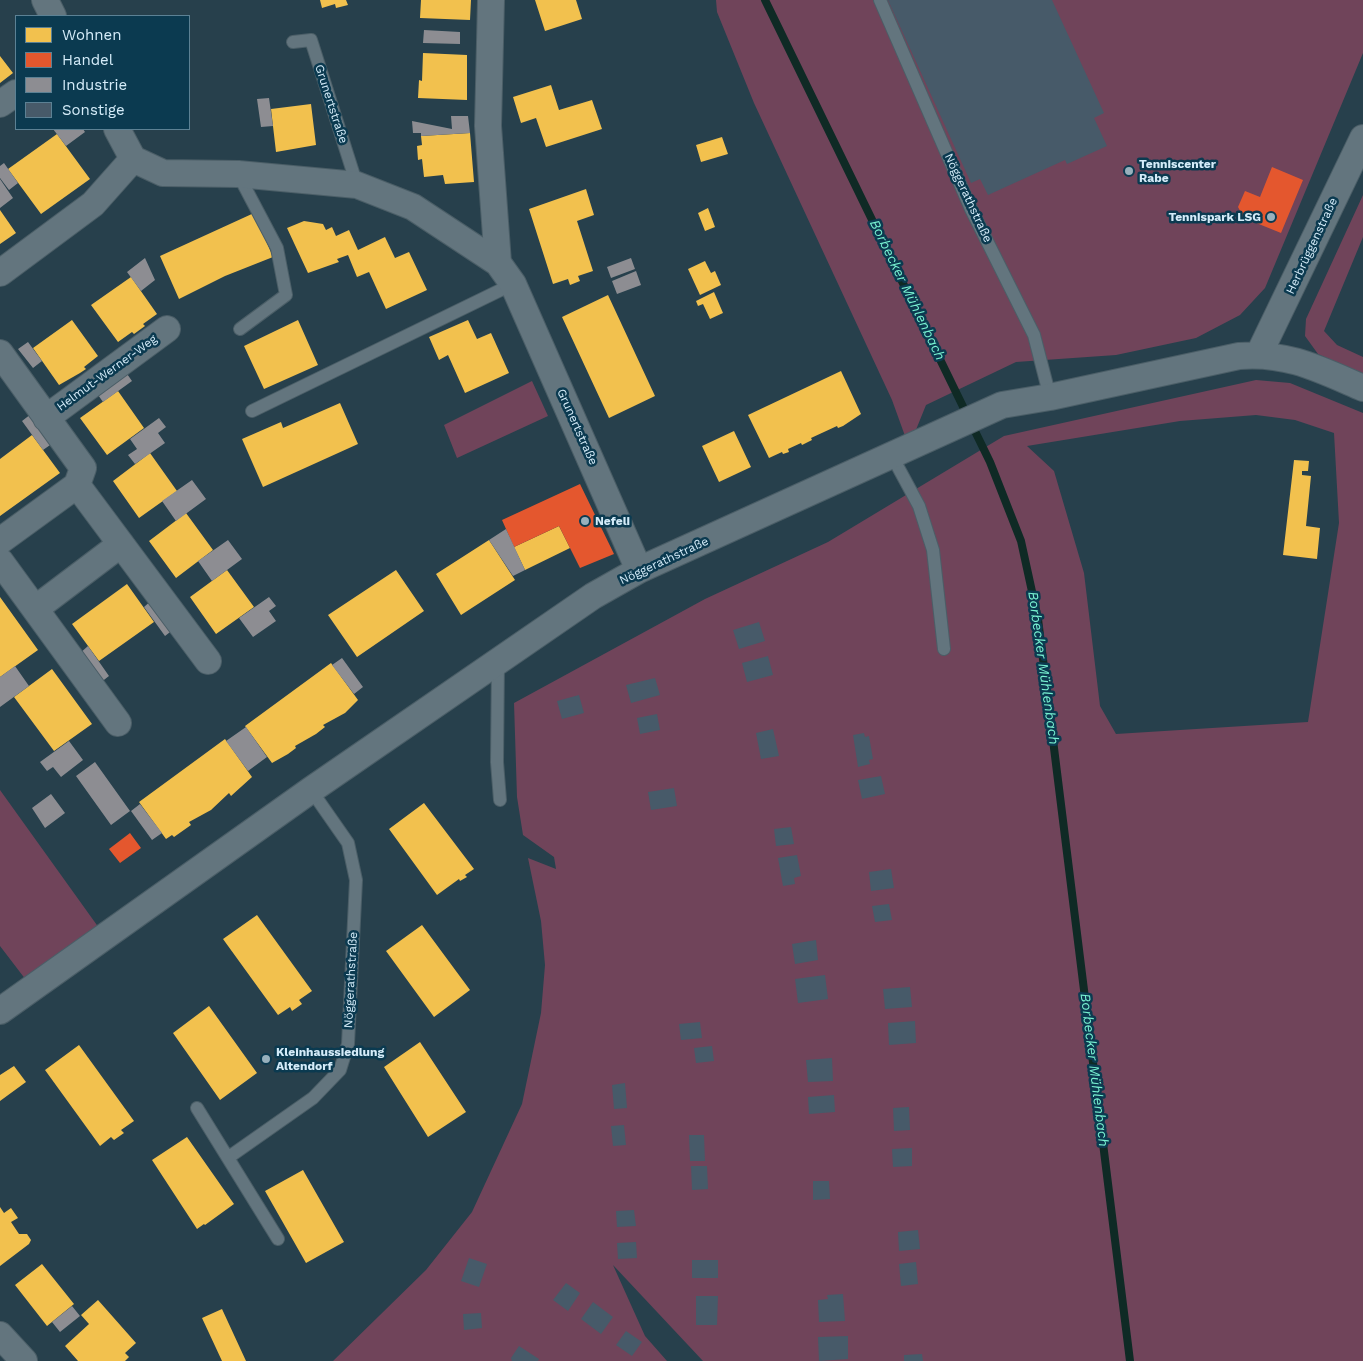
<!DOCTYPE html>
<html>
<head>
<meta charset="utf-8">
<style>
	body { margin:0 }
	#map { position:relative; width:1363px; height:1361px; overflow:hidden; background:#27404c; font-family:"Work Sans",sans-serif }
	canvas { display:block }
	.legend { position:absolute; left:15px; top:15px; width:175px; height:115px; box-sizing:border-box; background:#0b3a50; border:1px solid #5c8194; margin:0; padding:6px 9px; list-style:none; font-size:15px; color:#d5ecf9 }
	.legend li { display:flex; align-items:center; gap:10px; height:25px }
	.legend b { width:25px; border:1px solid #5c8194 }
</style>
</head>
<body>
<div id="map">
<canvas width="1363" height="1361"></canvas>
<ul class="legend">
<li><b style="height:14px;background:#f2c14e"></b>Wohnen</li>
<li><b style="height:14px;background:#e4572e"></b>Handel</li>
<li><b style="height:14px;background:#8d8d92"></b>Industrie</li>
<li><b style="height:14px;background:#475a69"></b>Sonstige</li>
</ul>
</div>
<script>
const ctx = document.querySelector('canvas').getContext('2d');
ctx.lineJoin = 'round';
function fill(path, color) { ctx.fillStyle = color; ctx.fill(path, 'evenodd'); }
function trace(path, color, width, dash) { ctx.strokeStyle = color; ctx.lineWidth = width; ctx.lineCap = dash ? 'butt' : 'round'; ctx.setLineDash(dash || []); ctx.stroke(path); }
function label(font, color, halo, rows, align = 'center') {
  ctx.font = font + ' "Work Sans",sans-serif'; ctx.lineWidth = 5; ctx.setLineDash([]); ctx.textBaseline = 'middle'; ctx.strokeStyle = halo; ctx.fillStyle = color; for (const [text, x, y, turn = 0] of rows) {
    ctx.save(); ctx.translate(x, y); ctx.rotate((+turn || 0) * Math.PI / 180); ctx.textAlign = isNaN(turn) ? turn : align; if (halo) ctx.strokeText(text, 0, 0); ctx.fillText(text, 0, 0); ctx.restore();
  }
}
const green = new Path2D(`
	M716 0H1363V53L1265 288 1240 315 1196 338 1116 355 1016 362 926 405 909 447 892 400 754 103 717 12Z
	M1363 195V237L1324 331 1337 345 1363 357V375L1318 354 1305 336 1306 319Z
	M1256 380 1290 383 1363 413V1361H703L613 1265 645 1336 667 1361H333L426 1270 472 1212 522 1104 541 1013 545 965 541 921 528 858 556 869 554 857 523 835 517 797 514 703 705 599 828 542 1004 436ZM1256 415 1295 420 1334 433 1339 523 1308 722 1116 734 1100 706 1084 573 1054 471 1027 446 1180 421Z
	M532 381 548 416 457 458 444 425Z
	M0 790 99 928 26 980 0 946Z`);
const homes = new Path2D(`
	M320 0H346L348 5 336 8 335 4 322 8Z
	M421 0H471L470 20 420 18Z
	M535 0H576L582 19 545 31Z
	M423 53 467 55V100L418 98 419 80 422 81Z
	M0 56 13 73 0 83Z
	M551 85 559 110 592 100 602 129 546 147 536 118 521 123 513 97Z
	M311 104 316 145 276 152 271 109Z
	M470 133 474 182 445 184 443 175 424 177 422 159 418 160 417 146 422 145 421 136Z
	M57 134 90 179 41 214 8 169Z
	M722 137 728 154 701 162 696 145Z
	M586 189 594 215 577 221 593 271 578 276 580 281 570 285 568 279 553 284 529 209Z
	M708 208 715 227 705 231 698 213Z
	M0 210 16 233 0 244Z
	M254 213 273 257 225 276 179 299 160 256Z
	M304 221 323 224 326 230 332 227 336 236 349 230 358 250 385 237 395 258 409 252 427 290 386 309 369 272 357 277 348 255 337 259 339 262 308 273 287 228Z
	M705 261 711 273 715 271 721 285 700 295 688 269Z
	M131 277 157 314 143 324 145 326 134 334 132 332 118 342 91 305Z
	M714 292 723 313 710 319 703 304 698 306 696 301Z
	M608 295 655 396 609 418 562 317Z
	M72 320 98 356 84 367 86 369 80 373 59 385 33 348Z
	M298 320 318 365 264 389 244 346Z
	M468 320 477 339 491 333 509 373 465 393 448 355 439 360 429 337Z
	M841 371 861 414 843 426 838 428 837 426 811 438 812 440 802 445 801 443 788 449 789 452 783 454 782 452 769 458 748 415Z
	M118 391 144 428 107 455 80 418Z
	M340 403 358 444 263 487 242 439 281 422 283 428Z
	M734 431 751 467 719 482 702 446Z
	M32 435 60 473 0 516V459Z
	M150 453 177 491 139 518 113 481Z
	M1294 460 1309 461 1308 471H1302V475L1311 476 1306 526 1320 528 1317 559 1283 555Z
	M186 513 213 550 176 578 149 541Z
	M559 526 570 548 525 570 514 547Z
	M489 540 515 580 461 615 436 574Z
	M227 570 254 607 216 634 190 597Z
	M396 570 424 611 357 657 328 615Z
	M127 584 154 622 99 661 72 624Z
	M0 597 38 650 0 677Z
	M331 663 358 700 345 713 323 725 325 727 316 734 295 746 296 748 288 754 272 763 245 726Z
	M52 669 92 724 54 751 14 697Z
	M225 739 252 777 231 796 229 793 211 810 189 822 191 825 174 837 172 835 166 839 139 802Z
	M424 803 474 869 465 875 467 877 460 881 459 879 437 895 389 829Z
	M257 915 312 991 299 1000 302 1004 292 1011 290 1007 278 1015 223 939Z
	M422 925 470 990 434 1017 386 951Z
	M209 1006 257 1073 220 1100 173 1033Z
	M420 1042 466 1112 428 1137 384 1067Z
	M79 1045 134 1121 121 1130 124 1133 114 1140 111 1137 100 1146 45 1070Z
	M14 1066 26 1082 0 1101V1075Z
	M187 1137 234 1204 205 1225 204 1224 197 1229 152 1160Z
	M303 1170 344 1242 306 1263 265 1191Z
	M0 1207 4 1213 11 1208 18 1218 11 1222 19 1234H27L31 1240 29 1244 0 1266Z
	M42 1264 74 1304 47 1326 15 1285Z
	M98 1300 136 1343 125 1353 129 1357 125 1361H78L65 1346 89 1324 81 1315Z
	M222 1309 246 1361H222L202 1318Z`);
const shops = new Path2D(`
	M1272 167 1303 180 1281 233 1244 218 1238 207 1245 191 1260 197Z
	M580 484 614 554 580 568 559 526 514 547 502 520Z
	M130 833 141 848 120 863 109 849Z`);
const industry = new Path2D(`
	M424 30 460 32V44L423 43Z
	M269 98 273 126 261 127 257 99Z
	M451 116H468L470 133 421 136V133H413L412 121 452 129Z
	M53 129H83L85 132 66 146Z
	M4 163 18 183 9 190 0 178V166Z
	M0 179 13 198 0 208Z
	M145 258 155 280 141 291 127 272Z
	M631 258 635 269 611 278 607 267Z
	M636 271 641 285 617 294 612 281Z
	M28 342 42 361 33 368 18 349Z
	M125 371 132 381 103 402 96 392Z
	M31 414 53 443 43 450 22 421Z
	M159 418 166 427 158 433 165 443 135 464 128 455 137 449 130 439Z
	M192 480 206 499 176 521 162 501Z
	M506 529 525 570 513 576 489 540Z
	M228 540 242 559 212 581 198 561Z
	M269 597 276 606 269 611 276 621 253 637 239 618Z
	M153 599 174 629 165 636 144 607Z
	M88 646 109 676 100 683 79 654Z
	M342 658 363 687 354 694 332 665Z
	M15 666 29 686 0 707V677Z
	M246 727 267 757 248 771 226 741Z
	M69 741 83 760 61 777 53 767 47 771 40 762Z
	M95 762 130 811 111 825 76 776Z
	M51 794 65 813 45 828 32 808Z
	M140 804 162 833 152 840 131 811Z
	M72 1306 80 1316 60 1332 52 1322Z`);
const stream = new Path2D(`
	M765 0 990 462 1021 541 1038 619 1130 1361`);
const building = new Path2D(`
	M888 0H1052L1104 113 1094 118 1107 146 1067 164 1065 160 988 195 980 179 971 183Z
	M759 622 765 641 739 649 733 630Z
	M768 656 773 675 747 682 742 663Z
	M655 678 660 695 631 703 626 685Z
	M579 695 584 713 562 719 557 701Z
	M657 714 660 730 640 734 637 718Z
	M773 729 779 756 761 759 756 733Z
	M864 733 865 737 869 736 873 759 869 760 870 764 858 767 853 735Z
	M881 776 885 794 862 799 858 780Z
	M674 788 677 806 651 810 648 792Z
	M791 827 794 844 776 846 774 829Z
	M797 855 801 876 794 878 795 884 783 886 778 858Z
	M891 869 894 888 871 891 869 872Z
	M889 904 892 920 875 922 872 906Z
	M816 940 818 960 795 964 792 944Z
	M825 975 828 999 798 1003 795 979Z
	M910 987 912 1007 885 1009 883 989Z
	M915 1021 916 1043 889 1045 888 1023Z
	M700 1022 702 1038 681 1040 679 1024Z
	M712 1046 714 1061 696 1063 694 1048Z
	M832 1058 833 1081 808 1082 806 1060Z
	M625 1083 627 1108 614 1109 612 1085Z
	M834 1095 835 1112 809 1114 808 1097Z
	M909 1107 910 1130 894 1131 893 1108Z
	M624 1125 626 1145 613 1146 611 1126Z
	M689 1135H704L705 1161H690Z
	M912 1148V1166L893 1167 892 1149Z
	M691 1166H707L708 1189 692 1190Z
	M813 1181H829L830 1199 813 1200Z
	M634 1210 636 1226 617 1227 616 1211Z
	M918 1230 920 1249 899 1251 898 1232Z
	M636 1242 637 1258 618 1259 617 1243Z
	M469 1258 487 1264 479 1287 461 1281Z
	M692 1260H718V1278H692Z
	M916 1262 918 1284 901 1286 899 1264Z
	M566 1283 580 1293 568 1311 553 1300Z
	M843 1294 845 1321 819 1322 818 1300 828 1299 827 1295Z
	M696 1296H718L717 1325H696Z
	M593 1302 613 1317 601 1334 581 1319Z
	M481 1313 482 1328 464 1330 463 1314Z
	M626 1331 642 1342 632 1356 616 1345Z
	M848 1336V1359L819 1361 818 1337Z
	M519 1346 539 1359 538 1361H512L511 1358Z
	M922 1354 923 1361H904V1355Z`);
const service = new Path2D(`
	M880 0 971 209 1034 335 1050 397
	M293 42 311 40 357 185
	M238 174 277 248 286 295 240 329
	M252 411 513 284
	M892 456 919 506 933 550 944 649
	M498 660 497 762 500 800
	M197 1108 278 1239
	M229 1157 313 1098 340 1070 348 1044 356 880 348 843 311 790`);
const minor = new Path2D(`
	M45 0 53 16
	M491 0 488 126 498 263
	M0 104 16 93
	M117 129 133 159 163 173 238 174 357 185 413 207 498 263 513 284 639 570
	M0 273 93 204 133 159
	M0 353 83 468 77 485 0 541
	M1259 354 1363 138
	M46 418 167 329
	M77 485 208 661
	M0 561 118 723
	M35 609 121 544
	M0 1011 311 790 593 596 639 570 1002 405 1050 397 1239 356C1287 352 1319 369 1363 388
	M0 1335 24 1361`);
const markers = [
	[1129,171,5,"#98b0bc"],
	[1271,217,5,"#98b0bc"],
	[585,521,5,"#98b0bc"],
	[266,1059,5,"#98b0bc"]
];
const streetNames = [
	["Grunertstraße",331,104,72],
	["Nöggerathstraße",968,198,65],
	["Herbrüggenstraße",1312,246,-65],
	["Helmut-Werner-Weg",107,373,-36],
	["Grunertstraße",577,427,66],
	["Nöggerathstraße",664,561,-25],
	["Nöggerathstraße",351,980,-87]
];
const poiNames = [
	["Tenniscenter",1139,164],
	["Rabe",1139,178],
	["Tennispark LSG",1261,217,"right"],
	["Nefeli",595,521],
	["Kleinhaussiedlung",276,1052],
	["Altendorf",276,1066]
];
const waterNames = [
	["Borbecker Mühlenbach",907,290,64],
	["Borbecker Mühlenbach",1043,668,82],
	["Borbecker Mühlenbach",1094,1070,83]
];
fill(green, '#70445a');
fill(homes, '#f2c14e');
fill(shops, '#e4572e');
fill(industry, '#8d8d92');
trace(stream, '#0f2a25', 8);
fill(building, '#475a69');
trace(service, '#4b5e67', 14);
trace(minor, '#4b5e67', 28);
trace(service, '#63757e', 12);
trace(minor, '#63757e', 26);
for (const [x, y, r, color] of markers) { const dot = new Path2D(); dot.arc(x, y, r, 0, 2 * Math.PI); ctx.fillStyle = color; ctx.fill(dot); trace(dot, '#0b3a50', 2); }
label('12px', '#d5ecf9', '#0b3a50', streetNames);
label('bold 12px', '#d5ecf9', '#0b3a50', poiNames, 'left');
label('italic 14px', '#78f1d1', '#0b3a50', waterNames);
</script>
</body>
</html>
